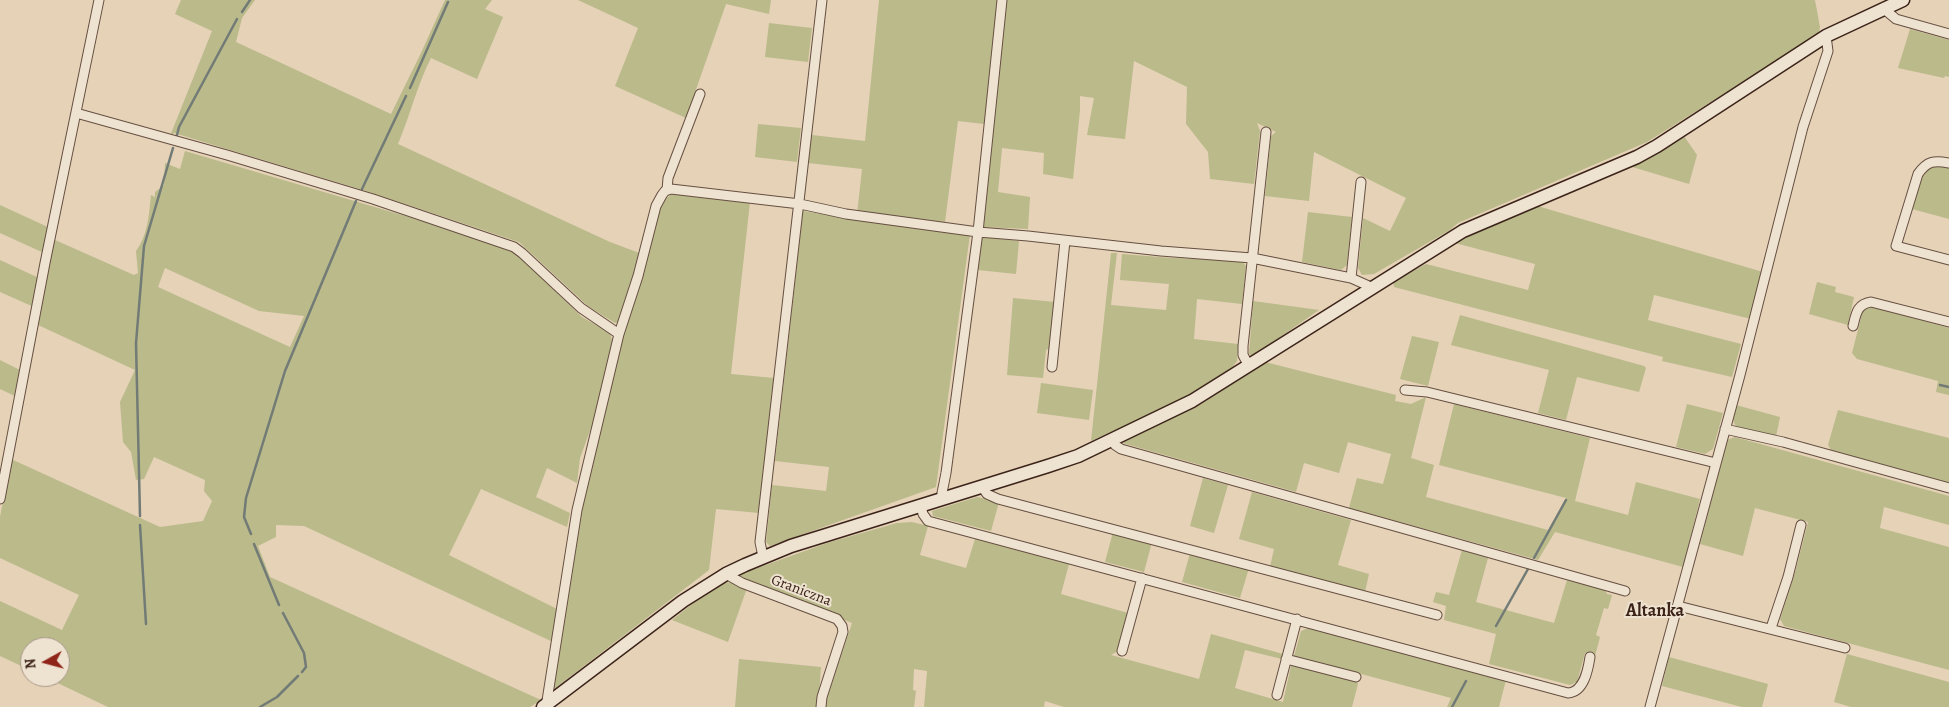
<!DOCTYPE html>
<html>
<head>
<meta charset="utf-8">
<style>
	body { margin:0 }
	#map { position:relative; width:1949px; height:707px; overflow:hidden; background:#e5d2b7; font-family:Alegreya,serif }
	canvas { display:block }
	.north { position:absolute; left:20px; top:637px; width:50px; height:50px; box-sizing:border-box; background:#eee2d0; border:1px solid #a79687; border-radius:50%; rotate:263deg; font-size:14px; font-weight:700; line-height:20px; text-align:center; color:#3c231a }
	.north::after { content:''; display:block; margin:auto; width:18px; height:22px; background:#8f2418; clip-path:polygon(50% 0,100% 100%,50% 72%,0 100%) }
</style>
</head>
<body>
<div id="map">
<canvas width="1949" height="707"></canvas>
<div class="north">N</div>
</div>
<script>
const ctx = document.querySelector('canvas').getContext('2d');
ctx.lineJoin = 'round';
function fill(path, color) { ctx.fillStyle = color; ctx.fill(path, 'evenodd'); }
function trace(path, color, width, dash) { ctx.strokeStyle = color; ctx.lineWidth = width; ctx.lineCap = dash ? 'butt' : 'round'; ctx.setLineDash(dash || []); ctx.stroke(path); }
function label(font, color, halo, rows, align = 'center') {
  ctx.font = font + ' Alegreya,serif'; ctx.lineWidth = 4; ctx.setLineDash([]); ctx.textBaseline = 'middle'; ctx.strokeStyle = halo; ctx.fillStyle = color; for (const [text, x, y, turn = 0] of rows) {
    ctx.save(); ctx.translate(x, y); ctx.rotate((+turn || 0) * Math.PI / 180); ctx.textAlign = isNaN(turn) ? turn : align; if (halo) ctx.strokeText(text, 0, 0); ctx.fillText(text, 0, 0); ctx.restore();
  }
}
const green = new Path2D(`
	M181 0H255L242 18 236 42 391 114 421 53 445 0H492L485 9 503 17 477 79 431 58C417 85 410 116 398 144L610 242 642 254 621 321 615 323 589 307 519 242 366 191 174 133 170 136 212 31 175 14Z
	M578 0H771L769 14 726 4 686 118 615 86 638 28Z
	M879 0H1001L984 124 958 121 945 222 857 214 862 169 808 163 812 135 865 141Z
	M1004 0H1815L1820 27 1819 34 1647 142 1458 223 1450 230 1374 274 1362 275 1358 268 1363 218 1390 231 1406 198 1314 152 1309 201 1265 196 1271 136 1276 132 1257 123 1260 131 1254 184 1210 179 1208 152 1186 124 1187 87 1134 61 1125 139 1087 135 1094 98 1080 96V110L1073 179 1043 174 1044 153 1002 148 998 192 1030 197 1028 229 982 227Z
	M769 23 812 28 808 62 765 57Z
	M1910 29 1949 40V77L1945 76 1944 78 1898 68Z
	M758 124 801 128 797 162 755 157Z
	M1684 136 1697 155 1689 184 1629 166 1653 156Z
	M185 151 412 218 513 251 582 317 610 333 613 343 595 417 580 458 577 483 547 468 536 497 570 513 567 527 481 489 449 555 557 609 553 642 304 526 276 525V537L258 546 270 577 541 700 530 707H108L45 677H60V647H30V670L0 656V601L62 630 79 595 0 558V517L11 459 160 527 203 521 212 501 204 491 205 480 154 457 144 479 136 480 131 452 123 442 120 402 135 370 36 324 55 240 134 275 138 273 136 251C148 235 149 215 151 195L155 197V192L164 185 165 163 180 169ZM165 268 259 311 304 316 290 347 158 287Z
	M1935 163 1949 167V219L1912 209 1924 167Z
	M672 194 750 202 731 374 774 378 759 513 716 509 709 570 554 689 552 686 575 534 606 399 660 203Z
	M0 205 50 228 44 253 0 233Z
	M1534 205 1763 272 1751 319 1654 295 1648 320 1741 344 1732 377 1662 361 1663 357 1394 287 1393 282 1426 264 1528 290 1535 264 1455 243 1471 232Z
	M803 211 852 219 970 234 936 487 770 546 766 542 772 485 826 491 829 467 775 461Z
	M1308 212 1352 217 1347 265 1341 270 1302 262Z
	M982 237 1019 241 1016 274 978 270Z
	M1111 253H1117L1111 305 1166 310 1169 284 1120 280 1122 254 1172 258 1241 260 1246 266 1242 304 1197 299 1194 339 1238 344 1237 361 1231 369 1188 397 1091 441Z
	M0 260 39 278 34 307 0 292Z
	M1817 282 1836 287 1835 292 1854 297 1848 325 1809 314Z
	M1013 298 1055 302 1050 348 1046 350 1043 378 1007 375Z
	M1253 301 1319 310 1253 356 1249 354Z
	M1870 306 1949 328V395L1936 392 1938 381 1857 359 1852 353 1863 310Z
	M1460 315 1644 366 1646 368 1639 392 1577 377 1566 420 1538 413 1549 370 1451 345Z
	M1412 336 1439 342 1428 386 1400 379Z
	M0 360 22 371 17 397 0 389Z
	M1265 362 1396 395 1395 401 1411 404 1426 397 1411 458 1434 465 1426 497 1548 530 1566 498 1439 465 1454 404 1590 438 1575 501 1628 515 1636 482 1700 499 1683 567 1555 532 1538 560 1349 508 1357 478 1383 484 1391 454 1348 442 1339 473 1304 463 1296 492 1122 443 1201 404Z
	M1041 383 1093 390 1089 420 1037 413Z
	M1687 404 1723 413 1713 449 1705 454 1676 447Z
	M1736 405 1780 417 1776 437 1736 427 1733 420Z
	M1838 410 1949 438V484L1832 452 1828 445Z
	M1735 437 1949 496V525L1884 507 1880 528 1949 547V670L1784 626 1780 619 1796 569 1808 522 1755 508 1743 556 1700 544 1727 440Z
	M1203 478 1228 485 1214 533 1190 526Z
	M1252 492 1351 520 1338 565 1369 574 1365 592 1270 567 1274 549 1239 539Z
	M977 497 999 502 991 531 933 516 932 511Z
	M912 522 928 526 920 555 966 568 975 539 1069 564 1061 594 1128 613 1118 651 1111 655 1199 679 1211 634 1283 654 1282 659 1245 650 1235 688 1283 702 1291 666 1296 664 1355 680 1358 684 1352 707H1064L1045 701 1044 707H924L927 671 914 669 913 690 916 691 914 707H824L852 623 735 576 827 543 897 523Z
	M1113 532 1152 542 1144 572 1105 562Z
	M1462 550 1488 558 1476 602 1554 623 1567 580 1605 590 1607 594 1612 595 1608 609 1604 608 1596 635 1600 637 1595 656 1585 653 1577 682 1570 685 1489 664 1496 634 1444 620 1446 606 1433 602 1436 592 1449 595Z
	M1190 553 1249 568 1240 598 1182 582Z
	M735 582 747 588 728 642 672 620 715 586 721 583Z
	M1308 628 1506 680 1499 707H1447L1451 698 1294 656 1301 631Z
	M1847 654 1949 682V707H1851L1834 702Z
	M1669 657 1768 684 1762 707H1742L1662 686Z
	M739 659 821 667 818 707H735Z`);
const stream = new Path2D(`
	M242 12 250 0
	M410 88 448 2
	M177 135 179 127 237 19
	M362 189 406 96
	M1940 385 1949 387
	M140 516 136 343 144 246 173 148
	M140 525 146 624
	M251 534 244 517 246 498 285 371 356 201
	M254 544 279 605
	M1534 558 1566 500
	M283 613 304 653 306 667 302 672
	M1496 626 1528 569
	M260 707 277 697 298 676
	M1452 707 1466 681`);
const street = new Path2D(`
	M1883 8 1896 19 1949 34
	M76 113 227 155 373 199 514 247 522 253 581 308 619 334 577 510 546 707
	M1949 163C1934 160 1927 161 1918 174L1896 246 1949 260
	M667 190 668 178 700 94
	M1351 278 1361 182
	M1853 326C1856 314 1857 304 1871 302L1949 322
	M619 334 638 276 656 206 662 195 665 191 671 189 800 204 846 214 978 232 1028 236 1161 251 1252 258 1351 278 1371 287
	M1249 366 1243 355V346L1266 132
	M1052 367 1065 241
	M1405 390 1427 392 1716 463
	M1725 429 1783 442 1949 488
	M1112 440 1115 445 1121 449 1625 591
	M982 487 987 494 998 499 1437 615
	M0 499 45 263 99 0
	M942 499V493L946 473 978 232 1002 0
	M921 506 923 514 928 521 1568 693C1584 692 1588 670 1590 657
	M763 557 760 542 822 0
	M726 574 742 583 837 619 842 626 843 632 822 697 821 707
	M1678 606 1845 648
	M1771 628 1788 577 1801 525
	M1122 651 1142 578
	M1286 659 1356 677
	M1277 695 1297 619
	M1650 707 1740 375 1803 127 1828 51 1826 36`);
const secondary = new Path2D(`
	M543 707 683 601 726 574 745 565 791 546 1048 466 1078 456 1192 401 1463 231 1637 157 1657 146 1826 36 1903 0`);
const streetNames = [
	["Graniczna",801,591,21]
];
const quarterNames = [
	["Altanka",1655,612]
];
fill(green, '#baba8b');
trace(stream, '#727b76', 2.5);
trace(street, '#664f41', 11);
trace(secondary, '#3c231a', 15);
trace(street, '#eee2d0', 9);
trace(secondary, '#eee2d0', 12);
label('15px', '#3c231a', '#eee2d0', streetNames);
label('bold 18px', '#3c231a', '#eee2d0', quarterNames);
</script>
</body>
</html>
